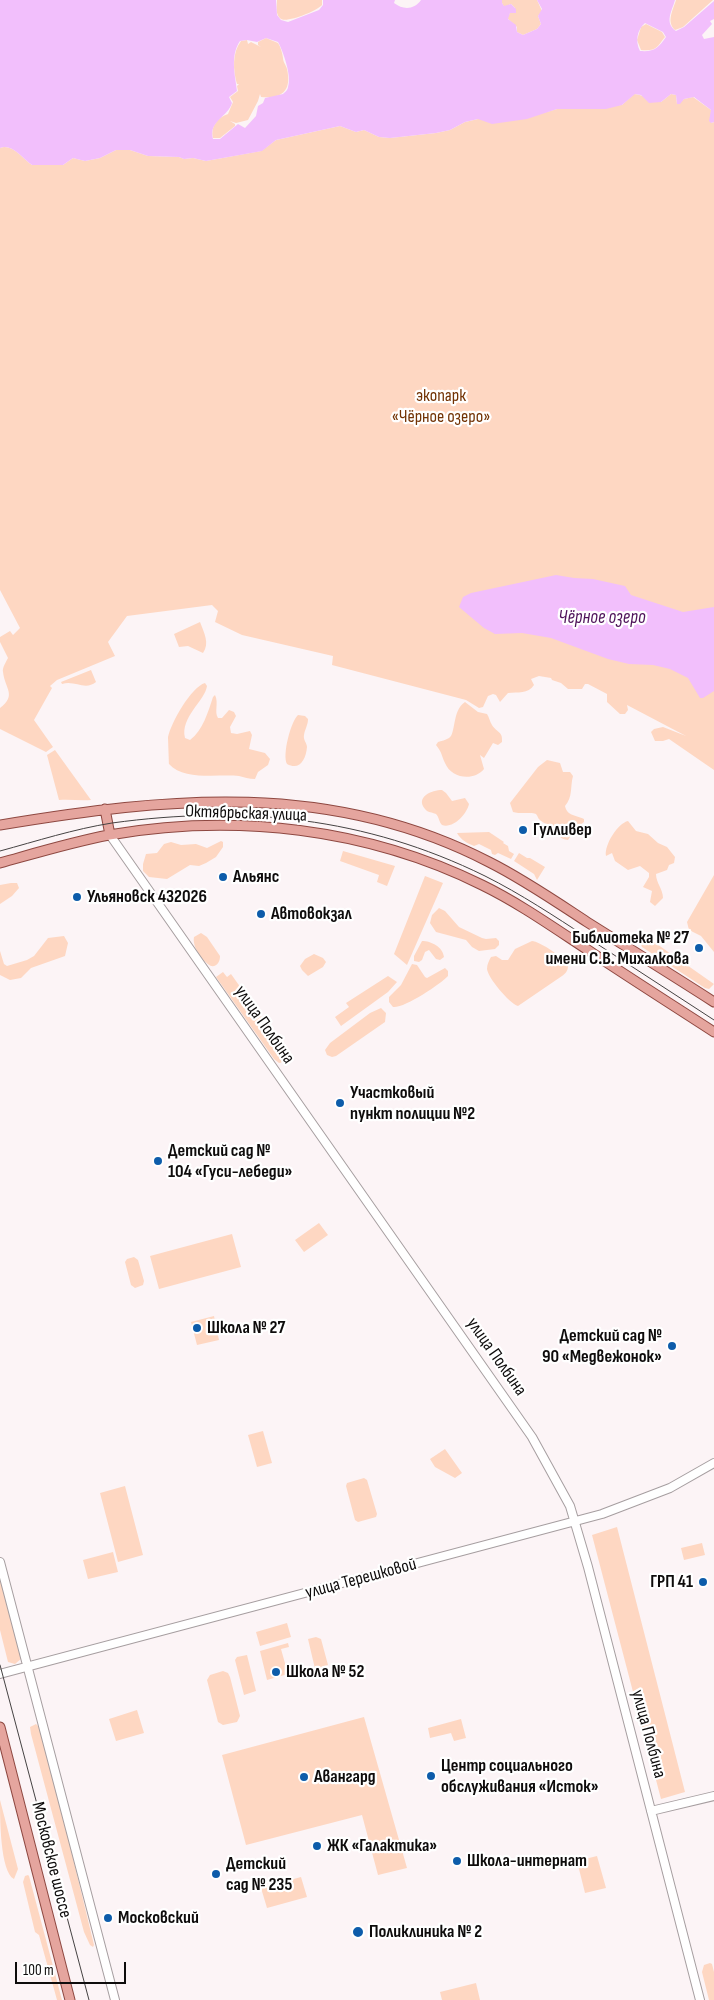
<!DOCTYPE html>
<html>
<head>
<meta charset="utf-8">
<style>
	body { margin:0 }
	#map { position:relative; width:714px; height:2000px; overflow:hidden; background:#fcf4f6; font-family:"Sofia Sans Condensed",sans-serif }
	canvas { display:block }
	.scale { position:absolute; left:15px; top:1962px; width:111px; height:22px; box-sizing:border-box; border:2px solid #0e0c0c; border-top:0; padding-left:6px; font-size:15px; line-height:18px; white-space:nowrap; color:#0e0c0c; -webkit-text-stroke:4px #fff; paint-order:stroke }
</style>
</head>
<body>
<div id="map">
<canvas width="714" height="2000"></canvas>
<div class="scale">100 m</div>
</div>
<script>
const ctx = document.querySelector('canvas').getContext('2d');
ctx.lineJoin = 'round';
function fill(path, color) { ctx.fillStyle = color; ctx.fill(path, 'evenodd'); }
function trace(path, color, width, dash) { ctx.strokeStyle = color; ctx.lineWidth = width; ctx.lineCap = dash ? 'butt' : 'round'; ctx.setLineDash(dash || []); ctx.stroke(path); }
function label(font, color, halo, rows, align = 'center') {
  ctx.font = font + ' "Sofia Sans Condensed",sans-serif'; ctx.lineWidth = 4.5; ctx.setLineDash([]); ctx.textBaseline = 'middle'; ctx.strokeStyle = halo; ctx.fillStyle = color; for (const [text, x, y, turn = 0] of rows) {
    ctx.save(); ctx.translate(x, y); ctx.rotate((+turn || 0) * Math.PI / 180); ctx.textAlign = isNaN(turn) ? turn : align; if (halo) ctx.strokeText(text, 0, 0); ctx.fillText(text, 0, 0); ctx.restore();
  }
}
const green = new Path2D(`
	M277 0H322V5C317 11 287 23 281 19 275 15 277 6 277 0Z
	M502 0H537L542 11 538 16 541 24 537 29 523 35 517 32V27L507 18 510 13 513 12 515 8 511 4 504 7 502 3Z
	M676 0H713L683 27 675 30C666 22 673 10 676 0Z
	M646 24 662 32 665 37C656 48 657 51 641 50L637 40 641 27Z
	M266 38 278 43C281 48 282 52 283 58 283 62 286 65 287 69 292 91 282 99 261 97L260 94 258 101 248 120 236 123 230 121 235 124V126L220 138H213C210 127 218 117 228 114L233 102 230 97 238 91 237 86 239 84H237C233 70 232 53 241 41L247 40 248 44 251 42 261 47 258 45V42Z
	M634 94C644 95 652 100 661 102L671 94 676 95 677 104 684 99 693 97 711 110V123L714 122V770L669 739 663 741H655L651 732 654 729 663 727 686 736 627 705 628 710 625 714H620L607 702V694L588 684H585L582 689H568L561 683 552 680 551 678 539 676 531 679 534 685C528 694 518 692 508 693L500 702 496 695 493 694 488 696 483 707 479 708 466 700 332 665 333 656 242 635 215 622 218 611 212 605 127 616 108 642 115 656 57 680 50 686 52 688 34 720 53 747 46 752 0 729V708C17 695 5 689 3 672 2 668 6 662 8 658L0 642V637L10 631 13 635 20 628 0 590V148C12 143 23 159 32 165H63L73 158 85 161 100 158 116 150H130L148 156 179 157 184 159 193 158 206 161 261 151 276 140 340 126 356 132 364 130 379 137 390 138 436 133 450 130 465 122 478 119H522L557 109 622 105Z
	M200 622C204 633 210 643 203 653L188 646 179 647 174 634Z
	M91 670 96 682C85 691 75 680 62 684L61 682Z
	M205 683 207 686C205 701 180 717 185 738L190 740C203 730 208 712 213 697L215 695C219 703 214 712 218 718H222L229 710 234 712 236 716 230 727 231 733 237 734 250 731 252 735 249 749 265 753 270 759 268 765 258 772 255 779C249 779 244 777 239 776 218 774 184 781 169 764 169 762 168 739 168 737 171 723 191 687 205 683Z
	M465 702 478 712 487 714C489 717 490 722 492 725 497 733 503 731 502 742L498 745 493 743 484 758 480 755 484 769C473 782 451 778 445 763 441 755 443 754 436 745L438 742C441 741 446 740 449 738 456 734 452 710 465 702Z
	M298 715 305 716 308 719C308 725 305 729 304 735 303 740 307 743 307 747 306 759 300 771 287 764 282 755 291 721 298 715Z
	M55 750 91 800C80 801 70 799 59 800L47 755Z
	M547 760 560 763 563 772H570L573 776C570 787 573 797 565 806 567 816 576 815 584 819V822L577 827 568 840C559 839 559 835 554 829 550 825 544 824 540 820 538 819 538 816 536 814 533 812 518 814 513 812L510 803 538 767Z
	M442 790 446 793 452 801 465 798 469 804C467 814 453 829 442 825 439 822 439 817 436 814 432 812 428 813 425 809 415 797 432 790 442 790Z
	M628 821 636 831 648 834 658 843 667 847 675 857 674 863 669 865 667 870 656 874C656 883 663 889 663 898L655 906 650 902 652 891 643 887 649 877V873L640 866 628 870 615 861 612 853 606 856C604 845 618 823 628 821Z
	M489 832 504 842 503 843 508 846 509 851 514 854 511 859 498 853 495 855 492 854 491 850 479 844 474 846C467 843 461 840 457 833Z
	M221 841 223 842V847L216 857 206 863 199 866 190 865 167 879 149 877 143 871V864L146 854 157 853 164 844 171 842 181 845 196 844 207 848Z
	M343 851 395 866 387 886 377 882 379 875 340 861Z
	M519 853 527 858H530L545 867 537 880 534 874 514 861Z
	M714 875V952L701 936 689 930 687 922Z
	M425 876 443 883 407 965 394 954Z
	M11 883H17L19 888 12 896 0 904V885Z
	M439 908 445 911 459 927 482 938 486 939 496 938 499 941V945L495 949 479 951 472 947 466 940 436 932 430 923 432 915Z
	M201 933 207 937 220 956C220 962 217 967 211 966 202 961 192 947 194 937Z
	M644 935 714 984 709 989 705 988 642 947 640 942Z
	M64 936 68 943 65 956 31 968 21 978 10 980 0 975V951L4 964 7 966 27 960 34 956 48 938Z
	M422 941C431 941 443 947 444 957L440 960 436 959 429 950 425 952 422 960 419 962 414 961V956Z
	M532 941C539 941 567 959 568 966 568 971 565 974 562 976L518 1006C509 1003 488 978 487 969 487 964 489 961 491 957L496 956 502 960H508L515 949Z
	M314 954 323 958 326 962 323 967 308 976 302 970 300 966 305 959Z
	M412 964 417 965 425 977 427 978 445 968 448 971V976C441 984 403 1009 393 1007L389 1002V997L401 985Z
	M223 972 227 977 231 974 273 1033 288 1061 279 1063 274 1059 216 977Z
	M388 976 397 982 388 992 341 1026 335 1017 349 1007 346 1003Z
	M381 1008 386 1013 385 1022 336 1056 332 1057 327 1055 325 1050 330 1043 370 1013Z
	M319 1223 328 1235 304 1252 295 1240Z
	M232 1234 241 1267 159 1289 150 1256Z
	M134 1257 138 1260 144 1281 143 1285 135 1288 131 1285 125 1262 127 1259Z
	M214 1316 219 1340 197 1345 191 1322Z
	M263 1431 272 1463 257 1467 248 1435Z
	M445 1449 462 1473 455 1478 435 1467 430 1459Z
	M364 1478 367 1480 377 1514 376 1517 358 1522 355 1520 346 1486 347 1483Z
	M125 1486 143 1555 118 1562 100 1493Z
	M617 1527 685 1792 661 1799 592 1535Z
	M702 1543 705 1555 684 1560 681 1548Z
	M113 1552 118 1572 88 1579 83 1560Z
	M0 1577 22 1658 15 1664 8 1662 0 1630Z
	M287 1623 291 1637 260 1646 256 1632Z
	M316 1637 321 1639 328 1665 321 1667 322 1672 316 1673 308 1639Z
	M288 1643 289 1647 281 1649 288 1674 267 1680 260 1651Z
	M247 1655 256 1691 244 1695 235 1660 237 1657Z
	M223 1671 228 1673 230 1677 240 1716 237 1722 223 1725 218 1722 207 1680 210 1675Z
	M137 1710 144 1733 116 1741 109 1719Z
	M364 1717 407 1868 378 1875 362 1815 246 1845 222 1755Z
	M461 1719 466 1738 454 1741 451 1733 430 1738 428 1728Z
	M36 1724 42 1730 94 1945 93 1947 90 1945 84 1932 31 1734 30 1727Z
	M0 1800 18 1869 14 1879C0 1872 0 1817 0 1800Z
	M597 1856 606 1888 585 1893 577 1861Z
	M28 1875 29 1876 62 2000H57L39 1935 35 1932 23 1882 25 1876Z
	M301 1877 307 1897 267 1908 261 1888Z
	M710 1963 712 1964 714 1972V2000H709L702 1972 704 1965Z
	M476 1983 480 2000H442L440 1992Z`);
const water = new Path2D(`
	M0 0H276L277 15 281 20 288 22 319 10 323 5V0H395L394 3C403 10 414 10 421 0H502V3L504 6 511 4 516 9V13H510L508 19 516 25 517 32 523 35 537 29 541 24 538 16 542 9 537 0H675C672 11 664 23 676 31L684 27 714 1V19L710 21 712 24 702 35 704 39 714 37V122L711 123 709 121 711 110 694 97 684 99 680 104H677L676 95 671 94 661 102 649 103 641 95 635 94 622 105 606 109H557L527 119 492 124 478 119 465 122 450 130 436 133 390 138 379 137 364 130 356 132 340 126 276 140 262 151 206 161 193 158 184 159 179 157 148 156 130 150H116L100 158 85 161 73 158 63 165H32C23 159 12 143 0 148ZM645 23 663 32 666 37C658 48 655 52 640 51 635 41 637 30 645 23ZM266 38 278 42C283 51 292 76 288 87 288 90 285 92 283 94L265 98 263 103 258 106 256 116 245 128 238 124 220 139H213C208 121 228 117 232 103L229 97 237 91C235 74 230 56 240 41L247 40 257 42Z
	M556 575 574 578 593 579 625 586 631 595 683 612 714 607V691L703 698H700L688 678 670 669 653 665 629 664 608 659 551 638 522 633 495 634 484 628 459 607 463 597 471 593Z`);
const minor = new Path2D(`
	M110 835 532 1437 570 1506 588 1567 700 2000
	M0 1562 115 2000
	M0 1674 602 1514 670 1488 714 1463
	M651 1811 714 1796`);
const major = new Path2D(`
	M105 809 110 835
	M0 825C168 797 331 780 489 862 523 879 555 901 587 922 630 949 672 975 714 1002
	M0 863C36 853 72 842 109 835 235 813 367 828 482 885 521 904 557 930 594 954 633 980 674 1006 714 1032
	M0 1727 70 2000`);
const tram = new Path2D(`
	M0 851C37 841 74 829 112 823 244 805 365 817 485 876 521 894 554 916 588 938 630 965 672 993 714 1020
	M0 1665 89 2000`);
const markers = [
	[523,830,5,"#0d5caa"],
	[223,877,5,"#0d5caa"],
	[77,897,5,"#0d5caa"],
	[261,914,5,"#0d5caa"],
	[699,948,5,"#0d5caa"],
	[340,1103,5,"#0d5caa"],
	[158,1161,5,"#0d5caa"],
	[197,1328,5,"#0d5caa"],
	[672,1346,5,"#0d5caa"],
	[703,1582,5,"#0d5caa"],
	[276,1672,5,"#0d5caa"],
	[431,1776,5,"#0d5caa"],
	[304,1777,5,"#0d5caa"],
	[317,1846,5,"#0d5caa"],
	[457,1861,5,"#0d5caa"],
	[216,1874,5,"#0d5caa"],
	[108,1918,5,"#0d5caa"],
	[358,1932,6,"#0d5caa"]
];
const parkNames = [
	["экопарк",441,396],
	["«Чёрное озеро»",441,417]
];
const streetNames = [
	["Октябрьская улица",246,814,2],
	["улица Полбина",264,1025,55],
	["улица Полбина",496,1357,55],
	["улица Терешковой",361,1579,-15],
	["улица Полбина",648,1734,75],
	["Московское шоссе",51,1860,76]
];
const poiNames = [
	["Гулливер",533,830],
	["Альянс",233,877],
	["Ульяновск 432026",87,897],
	["Автовокзал",271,914],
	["Библиотека № 27",689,938,"right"],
	["имени С.В. Михалкова",689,959,"right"],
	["Участковый",350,1093],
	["пункт полиции №2",350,1114],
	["Детский сад №",168,1151],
	["104 «Гуси-лебеди»",168,1172],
	["Школа № 27",207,1328],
	["Детский сад №",662,1336,"right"],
	["90 «Медвежонок»",662,1357,"right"],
	["ГРП 41",693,1582,"right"],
	["Школа № 52",286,1672],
	["Центр социального",441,1766],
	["обслуживания «Исток»",441,1787],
	["Авангард",314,1777],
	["ЖК «Галактика»",327,1846],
	["Школа-интернат",467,1861],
	["Детский",226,1864],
	["сад № 235",226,1885],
	["Московский",118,1918],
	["Поликлиника № 2",369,1932]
];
const waterNames = [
	["Чёрное озеро",602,618]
];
fill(green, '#fed7c2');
fill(water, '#f2bffc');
trace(minor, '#a69ea0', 10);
trace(major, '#8e4841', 11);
trace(minor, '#fff', 8);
trace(major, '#e5a59e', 9);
trace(tram, '#454242', 1);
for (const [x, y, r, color] of markers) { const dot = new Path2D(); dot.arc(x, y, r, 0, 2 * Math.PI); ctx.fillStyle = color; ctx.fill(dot); trace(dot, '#fff', 2); }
label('18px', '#723305', '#fff', parkNames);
label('18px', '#0e0c0c', '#fff', streetNames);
label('bold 18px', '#0e0c0c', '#fff', poiNames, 'left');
label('italic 19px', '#4f135a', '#fff', waterNames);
</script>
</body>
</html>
